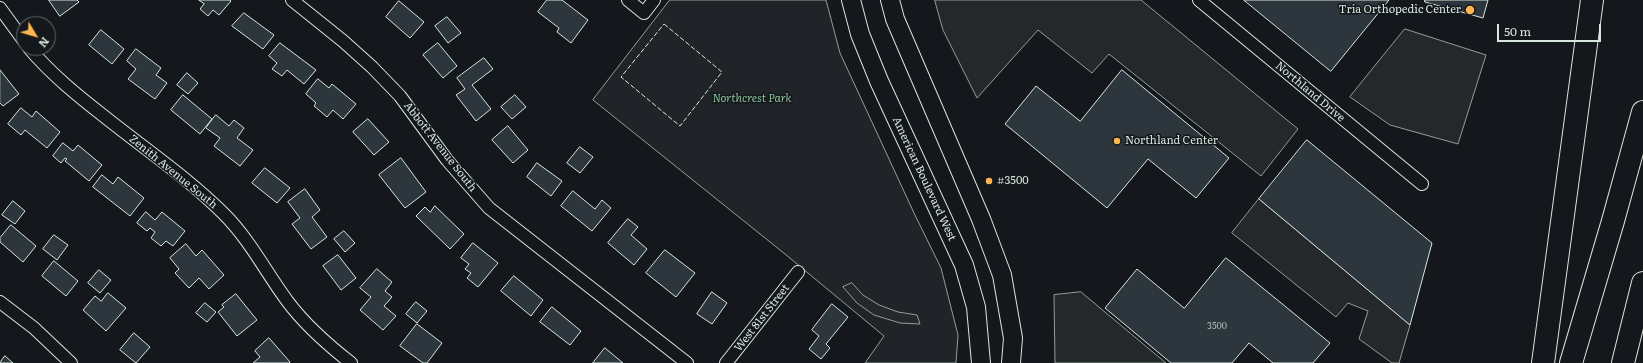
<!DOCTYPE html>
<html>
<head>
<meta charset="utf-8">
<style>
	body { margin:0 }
	#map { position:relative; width:1643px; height:363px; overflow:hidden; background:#14181c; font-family:Literata,serif }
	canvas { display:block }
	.north { position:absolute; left:16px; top:16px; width:40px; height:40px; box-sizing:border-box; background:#14181c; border:1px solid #626a69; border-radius:50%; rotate:128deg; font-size:11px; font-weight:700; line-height:16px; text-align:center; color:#d8e6dc }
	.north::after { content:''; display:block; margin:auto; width:14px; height:18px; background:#ffb74d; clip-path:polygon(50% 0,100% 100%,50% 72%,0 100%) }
	.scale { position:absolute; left:1497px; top:24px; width:104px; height:18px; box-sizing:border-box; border:2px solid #d8e6dc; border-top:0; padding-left:5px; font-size:12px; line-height:14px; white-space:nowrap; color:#d8e6dc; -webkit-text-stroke:3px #14181c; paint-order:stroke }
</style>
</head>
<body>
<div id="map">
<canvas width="1643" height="363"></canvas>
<div class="north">N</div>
<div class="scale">50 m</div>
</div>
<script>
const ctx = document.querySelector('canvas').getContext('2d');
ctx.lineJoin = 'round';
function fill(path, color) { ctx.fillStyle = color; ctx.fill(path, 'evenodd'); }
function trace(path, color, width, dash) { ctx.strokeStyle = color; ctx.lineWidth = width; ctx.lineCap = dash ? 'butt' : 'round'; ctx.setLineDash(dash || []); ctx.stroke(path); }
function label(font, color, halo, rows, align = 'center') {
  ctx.font = font + ' Literata,serif'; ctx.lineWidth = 3; ctx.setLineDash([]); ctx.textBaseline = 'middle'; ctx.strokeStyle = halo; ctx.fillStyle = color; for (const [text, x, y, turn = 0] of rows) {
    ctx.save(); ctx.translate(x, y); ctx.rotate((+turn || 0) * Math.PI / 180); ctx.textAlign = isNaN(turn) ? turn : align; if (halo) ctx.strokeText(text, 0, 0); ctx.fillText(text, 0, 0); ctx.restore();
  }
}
const green = new Path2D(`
	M670 0H826L840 53 914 213 941 268 958 335 956 363H865L884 336 785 254 593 100Z`);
const parking = new Path2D(`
	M935 0H1141L1298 129 1261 176 1109 54 1092 73 1038 30 977 98 943 30Z
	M1405 29 1486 55 1458 144 1390 125 1350 97Z
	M1259 199 1410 325 1399 363H1392L1359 339 1368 311 1348 303 1336 317 1232 233Z
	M852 283 863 295 879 305 898 312 917 315 920 324 900 323 874 315 857 303 843 287Z
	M1081 292 1166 363H1055L1054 295Z`);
const building = new Path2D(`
	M49 0H77L79 2 60 16Z
	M199 0H230L231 1 219 15 213 10 208 16 200 9 204 4Z
	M547 0H562L588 20 571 43 557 32 559 28 538 12Z
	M1244 0H1389L1331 71Z
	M1425 0H1488L1483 18 1425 2Z
	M399 1 424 22 410 38 386 17Z
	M244 13 274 35 263 49 232 26Z
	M447 17 461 33 448 43 435 26Z
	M101 30 124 49 112 64 89 45Z
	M280 43 316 70 304 84 287 70 282 76 272 69 277 63 269 56Z
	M438 43 457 66 443 78 423 55Z
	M136 49 161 68 156 75 167 83 155 99 128 79 136 69 127 61Z
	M484 58 493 69 472 85 491 109 476 121 456 95 465 89 457 78Z
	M0 70 19 94 3 106 0 103Z
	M1122 70 1229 158 1196 198 1148 159 1107 208 1005 124 1036 86 1080 121Z
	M187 73 198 83 188 94 177 85Z
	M318 79 329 88 332 84 356 104 343 119 333 110 327 117 314 106 316 103 306 94Z
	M183 95 212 119 200 134 171 110Z
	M515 95 526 107 512 119 501 107Z
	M21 108 32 117 36 111 60 132 47 148 25 130 21 135 8 124Z
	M216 115 229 126 234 120 244 128 237 138 253 150 240 166 214 146 220 138 206 128Z
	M368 119 389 142 374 155 353 132Z
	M508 126 528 150 513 163 492 140Z
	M1307 140 1432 243 1410 325 1259 199Z
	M63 143 73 151 78 145 102 165 89 181 65 161 67 159 65 158 61 163 53 156Z
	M580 147 593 157 580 173 567 163Z
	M401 158 426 192 405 208 379 175Z
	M537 163 562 181 551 196 527 177Z
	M265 168 290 188 277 203 252 183Z
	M102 175 113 184 118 177 144 198 130 216 93 187Z
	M305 189 320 210 312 217 327 237 311 249 292 224 300 218 288 202Z
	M573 191 595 209 602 200 611 208 592 231 561 206Z
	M13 201 25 211 15 224 2 215Z
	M435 206 464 234 450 249 416 216 425 207 430 212Z
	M146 212 155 220 162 212 185 231 173 246 166 241 161 246 151 238 155 232 150 228 147 231 137 223Z
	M628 219 638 227 631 235 647 249 634 265 608 243Z
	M11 225 36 246 23 262 0 242V238Z
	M344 231 355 243 345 252 334 239Z
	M54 235 68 245 57 260 43 249Z
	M473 243 498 263 478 287 467 278 471 273 465 269 469 264 461 258Z
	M186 244 196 256 202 250 224 275 209 289 199 278 189 288 175 273 179 269 170 258Z
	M665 250 695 273 676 297 646 273Z
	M338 255 356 278 341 290 323 266Z
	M1226 258 1330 343 1313 363H1273L1249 343 1232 363H1171L1105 308 1137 269 1184 308Z
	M54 261 78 281 66 296 42 276Z
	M377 269 392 282 385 291 392 297 384 306 396 316 383 330 360 310 371 297 360 288Z
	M99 270 111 280 100 293 88 283Z
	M514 276 543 300 531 316 501 291Z
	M712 292 727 303 712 324 697 314Z
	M108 293 126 308 106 331 83 310 95 296 101 301Z
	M236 294 257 320 237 336 218 312 224 307 222 305Z
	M416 302 427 311 417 323 406 314Z
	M205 303 216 312 207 322 196 313Z
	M832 304 848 317 826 344 830 348 821 359 809 349 819 336 812 330Z
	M552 307 581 331 570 345 540 322Z
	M417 324 442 343 427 363H423L400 346Z
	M134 333 150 347 136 363 120 350Z
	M269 338 290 362 289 363H253L260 357 255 351Z
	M605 348 623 363H593Z
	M5 356 13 363H0Z`);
const street = new Path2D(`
	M292 0 343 41 372 67 400 96 447 160 489 208 687 363
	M628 0 644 13 654 0
	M1199 0 1422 184
	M0 8 24 41
	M29 48C52 75 78 96 105 117 145 149 188 178 224 214 250 240 267 274 288 302 306 326 328 345 351 363
	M0 302 34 328 71 363
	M726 363 798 272`);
const secondary = new Path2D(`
	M851 0 860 34 879 81 964 265 976 307 981 363
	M890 0 895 19 981 219 1002 275 1013 338 1011 363`);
const highway = new Path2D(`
	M1543 363 1592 0
	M1571 363 1613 221 1643 112
	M1623 363 1643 283`);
const fence = new Path2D(`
	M664 24 722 72 680 126 621 77Z`);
const markers = [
	[1470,10,5,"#ffb74d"],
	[1117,141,4,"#ffb74d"],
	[989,181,4,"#ffb74d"]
];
const numberNames = [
	["3500",1217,326]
];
const poiNames = [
	["Tria Orthopedic Center",1461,10,"right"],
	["Northland Center",1125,141],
	["#3500",997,181]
];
const streetNames = [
	["Northland Drive",1310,92,40],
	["Abbott Avenue South",440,147,52],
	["Zenith Avenue South",173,172,39],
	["American Boulevard West",924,179,65],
	["West 81st Street",762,318,-52]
];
const parkNames = [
	["Northcrest Park",752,99]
];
fill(green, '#202428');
trace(green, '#939e99', 1);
fill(parking, '#24282b');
trace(parking, '#939e99', 1);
fill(building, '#2c363c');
trace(building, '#d8e6dc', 1);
trace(street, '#d8e6dc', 14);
trace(secondary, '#d8e6dc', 20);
trace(highway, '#d8e6dc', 24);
trace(street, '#14181c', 12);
trace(secondary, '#14181c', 18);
trace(highway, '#14181c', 22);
trace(fence, '#d8e6dc', 1, [5, 2]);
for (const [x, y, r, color] of markers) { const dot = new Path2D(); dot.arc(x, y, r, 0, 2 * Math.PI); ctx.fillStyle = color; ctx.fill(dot); trace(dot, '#14181c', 1.5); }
label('9px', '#adbab4', null, numberNames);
label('11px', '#d8e6dc', '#14181c', poiNames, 'left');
label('11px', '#d8e6dc', '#14181c', streetNames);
label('italic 11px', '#8ac095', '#14181c', parkNames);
</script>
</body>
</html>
